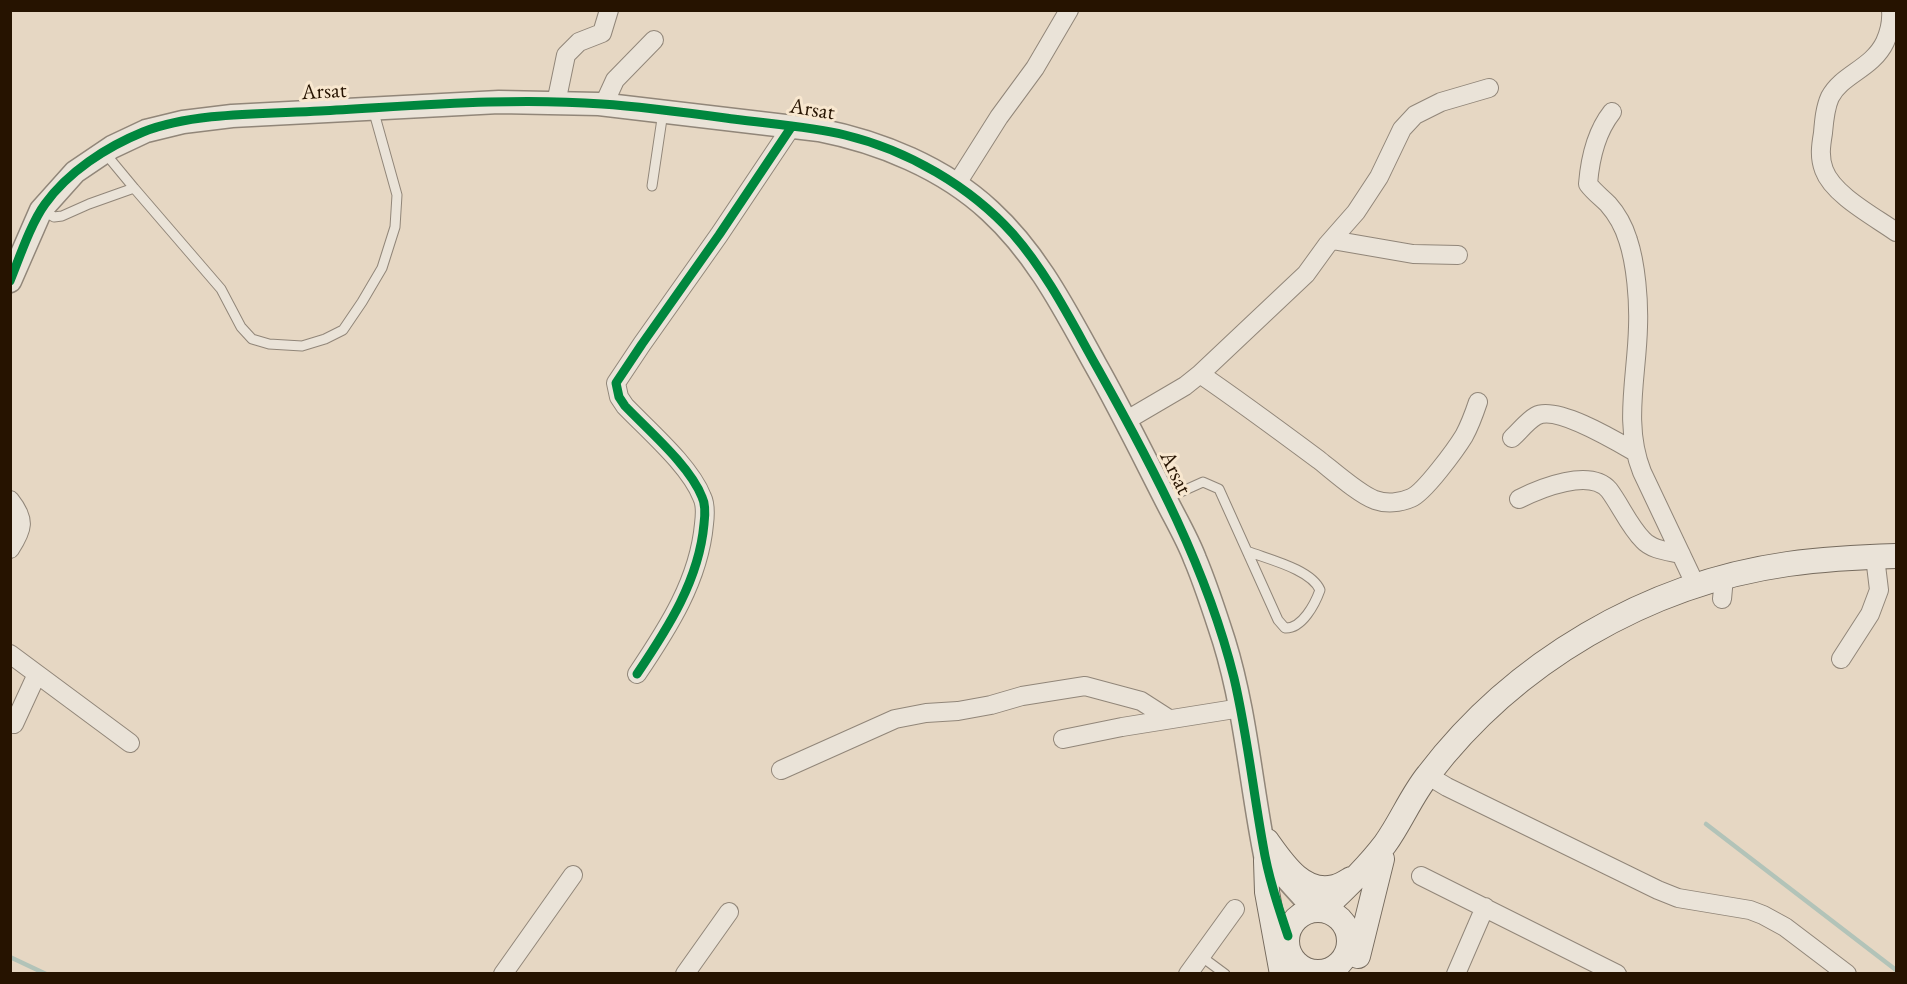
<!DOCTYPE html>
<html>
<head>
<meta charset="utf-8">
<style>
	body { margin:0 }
	#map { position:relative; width:1907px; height:984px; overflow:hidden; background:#e6d7c3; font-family:"EB Garamond",serif }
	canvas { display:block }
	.frame { position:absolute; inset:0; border:12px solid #261300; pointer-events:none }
</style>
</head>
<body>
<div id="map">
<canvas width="1907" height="984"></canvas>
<div class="frame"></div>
</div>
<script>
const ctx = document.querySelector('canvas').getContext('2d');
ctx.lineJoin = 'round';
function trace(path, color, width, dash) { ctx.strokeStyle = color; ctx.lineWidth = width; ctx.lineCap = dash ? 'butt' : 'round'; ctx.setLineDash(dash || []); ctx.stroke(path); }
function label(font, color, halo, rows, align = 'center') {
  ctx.font = font + ' "EB Garamond",serif'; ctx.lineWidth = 6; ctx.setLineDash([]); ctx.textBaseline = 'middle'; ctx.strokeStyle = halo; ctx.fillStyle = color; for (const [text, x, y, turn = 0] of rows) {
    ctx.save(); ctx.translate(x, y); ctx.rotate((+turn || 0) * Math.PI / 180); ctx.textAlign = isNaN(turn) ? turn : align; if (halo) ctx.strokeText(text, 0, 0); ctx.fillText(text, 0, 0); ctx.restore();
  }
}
const stream = new Path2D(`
	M1706 824 1896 970
	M10 957 46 974`);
const service = new Path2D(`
	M105 153 134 188
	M652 186 663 112
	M43 211 54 217 62 216 89 204 134 188 221 289 241 327 252 339 269 344 302 346 325 339 343 330 362 302 382 268 395 227 397 195 373 109
	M1165 499 1203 482 1219 489 1278 620 1285 628C1302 629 1315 604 1320 590 1311 569 1267 559 1247 551
	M1202 957 1225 974`);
const minor = new Path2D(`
	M1891 10C1892 22 1890 31 1885 42 1872 69 1842 74 1830 97 1825 108 1824 121 1823 133 1821 145 1819 157 1824 170 1833 195 1875 217 1896 232
	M556 103 566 55 579 42 602 33 609 10
	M604 104 615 80 654 40
	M1612 112C1597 131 1590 159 1588 184 1594 192 1601 197 1608 204 1616 213 1624 227 1628 240 1636 264 1639 301 1638 327 1637 376 1623 425 1642 472L1696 586
	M956 185 999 117 1035 68 1069 10
	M1332 240 1413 254 1458 255
	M1200 374C1241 402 1280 431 1319 460 1333 471 1360 495 1375 500 1386 504 1400 503 1411 498 1424 493 1456 449 1464 436 1470 425 1474 414 1478 402
	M1127 420 1185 386 1200 374 1306 274 1327 245 1356 212 1379 177 1402 129 1415 115 1441 102 1489 88
	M1512 438C1519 432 1527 421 1536 416 1556 405 1616 441 1635 452
	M1519 499C1541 488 1590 468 1609 490 1621 506 1629 526 1643 540 1652 550 1668 551 1681 554
	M10 500C26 520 23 529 10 549
	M1722 599 1724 578
	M10 654 130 743
	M1841 659 1870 614 1879 590 1875 557
	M637 674C668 628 699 580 704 524 705 516 706 505 702 497 690 466 649 431 625 406L619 397 616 383 642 344 719 235 792 126
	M14 724 37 674
	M1063 739 1122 727 1241 708
	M781 770 895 719 926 713 958 711 991 705 1022 696 1085 686 1141 701 1169 719
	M1427 775 1447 787 1658 890 1678 898 1750 910 1763 915 1785 927 1847 974
	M1421 876 1617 974
	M503 974 573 875
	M685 974 729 912
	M1188 974 1235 909
	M1456 974 1485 907`);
const tertiary = new Path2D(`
	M10 281 41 210 75 172 112 147 146 131 183 122 232 116 499 102 599 104 819 130C880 142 944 168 990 211 1037 254 1065 310 1095 364 1120 408 1142 453 1165 498 1175 518 1187 538 1195 559 1206 585 1215 613 1224 641 1246 712 1251 787 1266 860
	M1280 868 1287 879 1315 910`);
const secondary = new Path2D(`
	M1267 841C1282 862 1303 895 1334 887 1340 886 1346 882 1351 879
	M1266 861 1267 892 1282 974
	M1322 910C1345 889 1366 869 1385 844 1401 822 1411 796 1428 775 1514 662 1647 584 1788 564 1824 559 1860 557 1896 556
	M1287 941a31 31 0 1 1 62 0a31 31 0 1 1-62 0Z
	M1358 956 1382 859`);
const cycleway = new Path2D(`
	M10 281C19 259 31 223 45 204 68 172 106 147 143 132 193 112 266 114 320 111 413 106 508 97 602 104 646 107 689 113 733 119 770 124 808 126 845 135 907 150 970 186 1013 234 1048 274 1072 323 1098 369 1153 467 1207 569 1234 678 1247 733 1253 790 1263 845 1268 876 1278 906 1288 936
	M637 674C668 628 699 580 704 524 705 516 706 505 702 497 690 466 649 431 625 406L619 397 616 383 642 344 719 235 792 126`);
const streetNames = [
	["Arsat",324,92,-3],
	["Arsat",812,110,9],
	["Arsat",1175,473,64]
];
trace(stream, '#b2c3b8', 4.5);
trace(service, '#918679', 11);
trace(minor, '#918679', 20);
trace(tertiary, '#918679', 25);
trace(secondary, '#766b5e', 26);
trace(service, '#eae3d8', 9);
trace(minor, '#eae3d8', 18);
trace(tertiary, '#eae3d8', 22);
trace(secondary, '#eae3d8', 24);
trace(cycleway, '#00873e', 9);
label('22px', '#261300', '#f8e7cf', streetNames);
</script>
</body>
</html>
